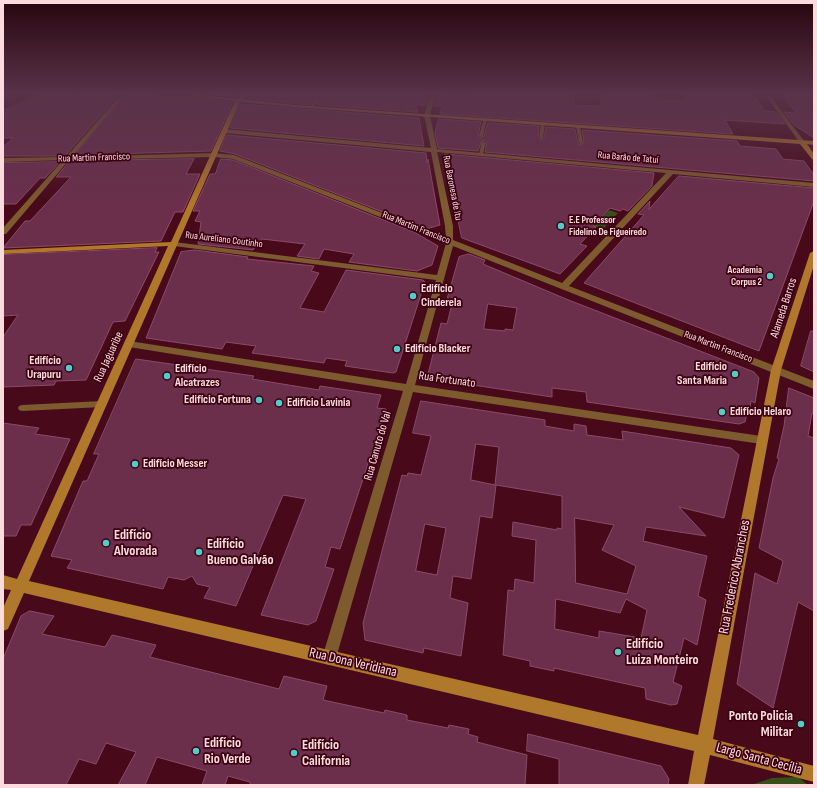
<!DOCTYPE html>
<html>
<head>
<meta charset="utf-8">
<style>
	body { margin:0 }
	#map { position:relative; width:817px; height:788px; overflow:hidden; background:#480a1a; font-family:"Sofia Sans Condensed",sans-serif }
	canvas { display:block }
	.frame { position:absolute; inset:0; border:4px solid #fcdbde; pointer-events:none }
</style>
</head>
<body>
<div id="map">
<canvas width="817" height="788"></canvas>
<div class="frame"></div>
</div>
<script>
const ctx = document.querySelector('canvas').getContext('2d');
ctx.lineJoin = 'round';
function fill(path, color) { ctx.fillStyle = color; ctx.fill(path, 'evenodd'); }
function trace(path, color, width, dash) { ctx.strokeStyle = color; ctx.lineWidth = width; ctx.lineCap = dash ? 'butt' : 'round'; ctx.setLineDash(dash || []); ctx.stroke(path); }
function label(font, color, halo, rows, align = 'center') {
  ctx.font = font + ' "Sofia Sans Condensed",sans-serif'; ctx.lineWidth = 3.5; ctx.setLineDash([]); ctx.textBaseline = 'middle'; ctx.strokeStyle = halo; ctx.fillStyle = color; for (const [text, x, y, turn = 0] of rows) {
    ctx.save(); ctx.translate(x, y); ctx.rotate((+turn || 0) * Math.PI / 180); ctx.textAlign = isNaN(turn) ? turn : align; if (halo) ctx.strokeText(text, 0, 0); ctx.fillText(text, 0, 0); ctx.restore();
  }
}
const green = new Path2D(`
	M609 210 618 213 603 229 593 226Z
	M798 777 808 785H751L772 778Z`);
const building = new Path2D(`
	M42 93H75V95L79 96 84 93H120L65 156H3V147L13 138H3V111Z
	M128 93 182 98V96L233 102 211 151 75 155Z
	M199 93H242L237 97Z
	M250 93H427L430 94 426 105H416L418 112 317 105 321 100 317 98 309 105 246 98Z
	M468 93H573L574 105 602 106 599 95 610 96 609 93H652L658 100 685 101 682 93 728 95 726 93H752L765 111 776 112 785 124 725 120 733 134 440 114 442 106H434L437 94 467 96Z
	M780 93 814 94V138L794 125 784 112 796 113Z
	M241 104 419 118 424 146 230 128Z
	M439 119 481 122 478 136 480 138 484 136 488 123 539 126 538 138 540 140 544 138 546 127 575 129 578 143 580 145 584 143 582 130 737 141 740 146 776 149 783 159 804 161 814 175V181L485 152 487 141 482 140 478 151 438 148 435 133Z
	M227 135 426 153 427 163 428 159 440 225 426 229 235 154 220 151Z
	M445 154 654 173 652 186 628 211 623 209 620 211 610 208 593 226 596 227 580 244 587 246 560 274 462 238Z
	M194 159 186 174H200L183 212H175L161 241 3 248 25 221H30L71 177H56L70 161Z
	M221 159 233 160 414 232 438 246 432 265 417 271 349 262 354 254 324 249 319 259 297 256 305 244 262 239 253 250 198 244 201 222 195 221 200 211H193L210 174H215Z
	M60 162 45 178H40L16 204H3V163Z
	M679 176 814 188V201L759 351 584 283 644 215 638 214 650 201 649 209Z
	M157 248 155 252H159L125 321 113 322 86 380 56 381 54 385 3 387V337L18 315 3 316V255Z
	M195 250 248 257 247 259 314 266 311 271 319 273 300 308 324 312 346 270 423 280 425 282 396 372 393 373 345 366 347 361 326 358 324 363 252 353 256 346 226 342 222 349 146 338 181 252Z
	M469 254 485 260 483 264 566 299 754 372 759 378 755 403 751 401 750 407H748L745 422 739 424 587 402 586 392 552 388V397L427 378 441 323 447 324 453 300 447 299 459 257ZM488 304 517 308 513 330 505 329V331L484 329Z
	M811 331H814V372L801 366Z
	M136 359 254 376 252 379 319 390 320 386 381 395 377 408 386 409 340 549 331 547 325 567 334 569 316 621 308 625 261 615 306 499 283 495 236 606 204 598 210 587 197 584 192 576 184 580 168 577 163 589 67 568 72 560 51 556 83 481H87L99 454H94Z
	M789 388 814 398V414L812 413 808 436 814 438V611L798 602 773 708 737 684 755 573 777 584 783 561 759 548 773 478 779 459 777 458 784 426Z
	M421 401 545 420V426L574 431V424L586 426 587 435 623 440 622 431 731 448 739 455 724 518 679 507 706 536 646 527 643 541 707 556 698 596 706 600 697 645 684 638 673 682 682 686 677 704 671 705 646 699 645 688 554 668V671L530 666V661L503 655 508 590 514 591 515 579 534 583 536 540 512 536 513 522 557 530V528L562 529V496L496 485 492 518 480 516 471 579 453 576 450 598 468 603 461 656 424 648 423 653 365 640 363 623 402 475 407 476 408 473 421 475 431 436 413 433ZM476 444 499 447 495 485 471 480ZM575 518 614 525 602 550 636 566 627 594 576 583ZM425 524 446 528 437 575 416 571ZM556 599 620 613 626 599 647 610 641 638 599 631V638L555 629Z
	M3 423 39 428 35 434 70 439 31 525H21L16 536H3Z
	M30 611 54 616 42 634 105 647 112 635 156 645 150 657 279 689 284 676 327 686 323 700 384 713 385 710 407 715V720L448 728 449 725 469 729 468 734 478 737 477 742 527 755 525 785H250V782L228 776 225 785H202L207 771 157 757 145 785H118L136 752 106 743 96 764 79 759 66 785H3V659L21 616Z
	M528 734 661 766 669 779 668 785H559V759L527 751Z`);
const lane = new Path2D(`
	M77 93H83L78 95 76 94Z
	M317 99 320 100 312 108H310V106Z
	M484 118 487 119 483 136 481 137 479 136Z
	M543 122 545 123 543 138 541 139 539 138 541 123Z
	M578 125 580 126 583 143 581 144 579 143 576 126Z
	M482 141 486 142 483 154 481 155 479 154Z
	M102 401 105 402 106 404 105 406 102 407 22 411 19 410 18 408 19 406 22 405Z`);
const street = new Path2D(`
	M122 93H127L72 157 214 153 234 155 446 238 445 226 431 152 224 133 221 131 224 129 431 148 424 115 432 93H436L430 115 437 149 814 183V187L673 174 569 286 814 381V389L453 246 415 385 761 436 765 437 766 440 765 443 761 444 413 392 336 658 334 663 329 665 324 663 322 658 403 391 129 347 124 344 129 341 406 384 436 280 174 246 170 244 174 242 437 275 446 243 233 159 214 157 69 160 6 234H3V228L63 160 3 162V158L66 157ZM437 152 666 173 562 283 453 240V226Z
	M764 93H768L804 141V143H800Z`);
const secondary = new Path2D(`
	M171 93H186L238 99 244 93H249L243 99 294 105 814 141V145L807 144 814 154V160L812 159 800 144 294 107 240 102 29 581 698 735 771 370 810 253 814 251V265L781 370 713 739 814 766V782L710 755 704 785H688L694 751 24 593 8 629 3 631V608L11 590 3 589V575L17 579 168 246 3 254V250L171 242 235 101Z`);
const markers = [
	[561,226,4,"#53cdc9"],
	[770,276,4,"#53cdc9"],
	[413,296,4,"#53cdc9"],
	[397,349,4,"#53cdc9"],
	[69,368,4,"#53cdc9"],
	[735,374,4,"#53cdc9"],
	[167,376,4,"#53cdc9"],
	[259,400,4,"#53cdc9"],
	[279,403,4,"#53cdc9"],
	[722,412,4,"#53cdc9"],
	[135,464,4,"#53cdc9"],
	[106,543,4,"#53cdc9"],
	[199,552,4,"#53cdc9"],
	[618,652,4,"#53cdc9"],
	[801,724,4,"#53cdc9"],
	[196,751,4,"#53cdc9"],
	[294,753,4,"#53cdc9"]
];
const farStreetnames = [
	["Rua Martim Francisco",94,158,-2],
	["Rua Barão de Tatuí",628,158,5],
	["Rua Baronesa de Itu",452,188,79],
	["Rua Martim Francisco",416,228,22],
	["Rua Aureliano Coutinho",224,240,7],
	["Rua Martim Francisco",718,347,21]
];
const farPoinames = [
	["E.E Professor",569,220],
	["Fidelino De Figueiredo",569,232],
	["Academia",762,270,"right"],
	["Corpus 2",762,282,"right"]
];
const poiNames = [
	["Edifício",421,289],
	["Cinderela",421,303],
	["Edifício Blacker",405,349],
	["Edifício",61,361,"right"],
	["Urapuru",61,375,"right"],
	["Edifício",727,367,"right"],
	["Santa Maria",727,381,"right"],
	["Edifício",175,369],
	["Alcatrazes",175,383],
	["Edifício Fortuna",251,400,"right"],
	["Edifício Lavinia",287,403],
	["Edifício Helaro",730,412],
	["Edifício Messer",143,464]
];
const streetNames = [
	["Alameda Barros",784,308,-72],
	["Rua Jaguaribe",109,357,-65],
	["Rua Fortunato",447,380,8],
	["Rua Canuto do Val",378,446,-74]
];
const nearPoinames = [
	["Edifício",114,535],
	["Alvorada",114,551],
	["Edifício",207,544],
	["Bueno Galvão",207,560],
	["Edifício",626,644],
	["Luiza Monteiro",626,660],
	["Ponto Policia",793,716,"right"],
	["Militar",793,732,"right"],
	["Edifício",204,743],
	["Rio Verde",204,759],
	["Edifício",302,745],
	["California",302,761]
];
const nearStreetnames = [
	["Rua Frederico Abranches",735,577,-79],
	["Rua Dona Veridiana",353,663,13],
	["Largo Santa Cecília",759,759,15]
];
fill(green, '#355019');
fill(building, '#6b2f4c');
trace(building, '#8a4b68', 1);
fill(lane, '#7d5b2f');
fill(street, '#7d5b2f');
fill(secondary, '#af782a');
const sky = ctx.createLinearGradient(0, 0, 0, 203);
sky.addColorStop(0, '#28060e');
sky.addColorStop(0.46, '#583349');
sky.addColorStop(1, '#58334900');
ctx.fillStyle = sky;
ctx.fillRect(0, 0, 817, 203);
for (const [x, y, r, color] of markers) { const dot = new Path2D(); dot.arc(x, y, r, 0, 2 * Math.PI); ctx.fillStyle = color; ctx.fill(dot); trace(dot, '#3c0011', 1.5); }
label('10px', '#fcdbde', '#3c0011', farStreetnames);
label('bold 10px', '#fcdbde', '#3c0011', farPoinames, 'left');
label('bold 12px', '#fcdbde', '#3c0011', poiNames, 'left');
label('12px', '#fcdbde', '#3c0011', streetNames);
label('bold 14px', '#fcdbde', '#3c0011', nearPoinames, 'left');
label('14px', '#fcdbde', '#3c0011', nearStreetnames);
</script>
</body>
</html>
